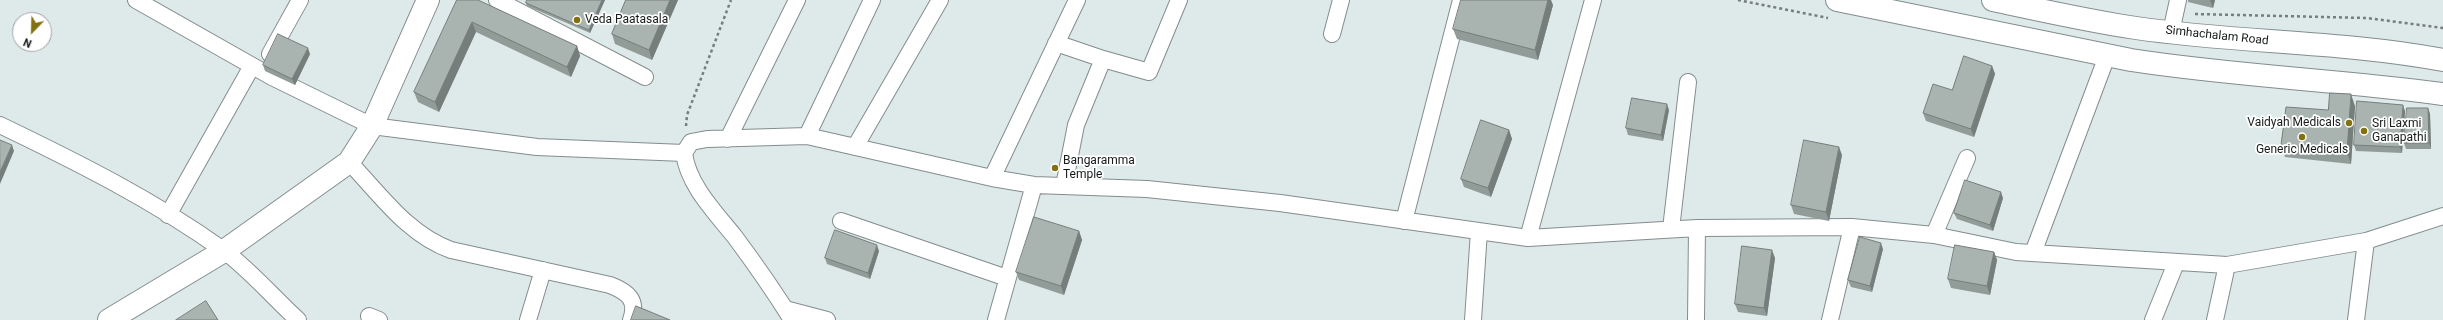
<!DOCTYPE html>
<html>
<head>
<meta charset="utf-8">
<style>
	body { margin:0 }
	#map { position:relative; width:2443px; height:320px; overflow:hidden; background:#dee9e9; font-family:Roboto,sans-serif }
	canvas { display:block }
	.north { position:absolute; left:12px; top:12px; width:40px; height:40px; box-sizing:border-box; background:#fff; border:1px solid #a2a3a3; border-radius:50%; rotate:203deg; font-size:11px; font-weight:700; line-height:16px; text-align:center; color:#161a1a }
	.north::after { content:''; display:block; margin:auto; width:14px; height:18px; background:#83700f; clip-path:polygon(50% 0,100% 100%,50% 72%,0 100%) }
</style>
</head>
<body>
<div id="map">
<canvas width="2443" height="320"></canvas>
<div class="north">N</div>
</div>
<script>
const ctx = document.querySelector('canvas').getContext('2d');
ctx.lineJoin = 'round';
function trace(path, color, width, dash) { ctx.strokeStyle = color; ctx.lineWidth = width; ctx.lineCap = dash ? 'butt' : 'round'; ctx.setLineDash(dash || []); ctx.stroke(path); }
function fill(path, color) { ctx.fillStyle = color; ctx.fill(path, 'evenodd'); }
function label(font, color, halo, rows, align = 'center') {
  ctx.font = font + ' Roboto,sans-serif'; ctx.lineWidth = 3.5; ctx.setLineDash([]); ctx.textBaseline = 'middle'; ctx.strokeStyle = halo; ctx.fillStyle = color; for (const [text, x, y, turn = 0] of rows) {
    ctx.save(); ctx.translate(x, y); ctx.rotate((+turn || 0) * Math.PI / 180); ctx.textAlign = isNaN(turn) ? turn : align; if (halo) ctx.strokeText(text, 0, 0); ctx.fillText(text, 0, 0); ctx.restore();
  }
}
const path = new Path2D(`
	M1738 0 1828 18
	M2195 14 2367 18 2443 28
	M686 126 687 115 731 0`);
const street = new Path2D(`
	M136 0 272 77 372 126 537 147 684 153
	M497 0 645 77
	M2171 32 2178 0
	M1332 34 1341 0
	M1056 43 1103 59
	M270 54 300 0
	M0 125C77 162 153 200 223 250 249 269 274 298 298 320
	M807 136 872 0
	M728 139 797 0
	M855 147 940 0
	M349 162C380 194 408 235 451 250L610 285C628 292 638 300 631 320
	M992 178 1077 0
	M1064 186 1076 125 1103 59 1149 72 1179 0
	M168 215 252 66
	M841 221 1007 278
	M1404 221 1461 0
	M1671 229 1688 82
	M1934 235 1967 158
	M1528 238 1593 0
	M2033 253 2107 56
	M785 309 827 320
	M369 316 379 320
	M528 320 543 270
	M792 320C774 291 755 264 735 237 715 212 688 185 684 153L691 142 707 139 807 136 992 178 1034 185 1147 189 1280 203 1528 238 1697 228 1852 227 1934 235 2016 252 2227 265 2366 241 2443 216
	M996 320 1034 185
	M1473 320 1479 231
	M1696 320 1697 228
	M1830 320 1852 227
	M2153 320 2176 263
	M2215 320 2227 265
	M2356 320 2366 241`);
const secondary = new Path2D(`
	M109 320 224 251 349 162 372 126 428 0`);
const primary = new Path2D(`
	M1837 0 2131 60C2234 76 2339 80 2443 94
	M1993 0C2040 10 2088 21 2136 28 2238 43 2342 41 2443 60`);
const wall = new Path2D(`
	M457 0 577 46 580 56 571 77 476 32 439 112 418 102 414 92Z
	M527 0H605L590 33 527 6 526 3Z
	M626 0H678L652 60 615 44 612 34Z
	M2188 0H2215L2213 8 2188 2Z
	M1553 5 1538 60 1457 39 1453 29Z
	M310 54 295 85 265 71 263 65Z
	M1992 66 1995 74 1974 137 1926 121 1923 113 1952 90Z
	M2355 106 2351 164 2285 157 2281 145Z
	M2428 108 2430 114 2431 149H2406L2404 143Z
	M1669 110 1663 141 1628 135 1626 128Z
	M2405 111 2402 153 2356 151 2354 145Z
	M1509 130 1512 139 1491 197 1464 187 1461 179Z
	M1842 155 1829 221 1794 214 1791 205Z
	M2003 198 1993 231 1957 219 1954 213Z
	M1079 231 1082 240 1064 295 1019 280 1016 272Z
	M1883 249 1872 292 1851 287 1848 280Z
	M879 251 870 279 827 264 825 258Z
	M1994 252 1997 260 1990 295 1951 288 1948 279Z
	M1775 258 1767 316 1738 312 1735 304Z`);
const shadedWall = new Path2D(`
	M602 0H605L590 33 589 30Z
	M670 0H678L652 60 649 50Z
	M1548 0H1551L1553 5 1538 60 1535 50Z
	M2210 0H2215L2213 8Z
	M472 22 476 32 439 112 435 102Z
	M577 46 580 56 571 77 567 67Z
	M308 48 310 54 295 85 292 79Z
	M1992 66 1995 74 1974 137 1971 129Z
	M2351 94 2355 106 2351 164 2347 152Z
	M1667 104 1669 110 1663 141 1661 135Z
	M2403 105 2405 111 2402 153 2400 147Z
	M2428 108 2430 114 2431 149 2429 143Z
	M1509 130 1512 139 1491 197 1488 188Z
	M12 145 14 151 0 184V172Z
	M1839 147 1842 155 1829 221 1826 212Z
	M2001 192 2003 198 1993 231 1990 225Z
	M1079 231 1082 240 1064 295 1061 286Z
	M1881 243 1883 249 1872 292 1870 286Z
	M877 245 879 251 870 279 868 273Z
	M1772 250 1775 258 1767 316 1764 308Z
	M1994 252 1997 260 1990 295 1987 286Z`);
const building = new Path2D(`
	M457 0H478L577 46 567 67 472 22 435 102 414 92Z
	M527 0H602L589 30 526 3Z
	M626 0H670L649 50 612 34Z
	M1461 0H1548L1535 50 1453 29Z
	M278 34 308 48 292 79 263 65Z
	M1964 56 1992 66 1971 129 1923 113 1933 84 1952 90Z
	M2330 93 2351 94 2347 152 2281 145 2286 107 2328 110Z
	M1632 98 1667 104 1661 135 1626 128Z
	M2357 101 2403 105 2400 147 2354 145Z
	M2407 108H2428L2429 143H2404Z
	M1481 120 1509 130 1488 188 1461 179Z
	M0 140 12 145 0 172Z
	M1804 140 1839 147 1826 212 1791 205Z
	M1965 180 2001 192 1990 225 1954 213Z
	M1034 217 1079 231 1061 286 1016 272Z
	M835 230 877 245 868 273 825 258Z
	M1860 237 1881 243 1870 286 1848 280Z
	M1955 245 1994 252 1987 286 1948 279Z
	M1742 246 1772 250 1764 308 1735 304Z
	M206 301 218 320H176Z
	M636 306 670 320H631Z`);
const markers = [
	[577,20,4,"#83700f"],
	[2349,123,4,"#83700f"],
	[2364,131,4,"#83700f"],
	[2302,137,4,"#83700f"],
	[1055,168,4,"#83700f"]
];
const poiNames = [
	["Veda Paatasala",585,20],
	["Vaidyah Medicals",2341,123,"right"],
	["Sri Laxmi",2372,124],
	["Ganapathi",2372,138],
	["Generic Medicals",2302,150,"center"],
	["Bangaramma",1063,161],
	["Temple",1063,175]
];
const streetNames = [
	["Simhachalam Road",2217,36,6]
];
trace(street, '#838d8d', 18);
trace(secondary, '#838d8d', 24);
trace(primary, '#838d8d', 24);
trace(path, '#757d7d', 2.5, [3, 3]);
trace(street, '#fff', 16);
trace(secondary, '#fff', 22);
trace(primary, '#fff', 22);
fill(wall, '#919b97');
fill(shadedWall, '#767e7b');
fill(building, '#a9b4b0');
trace(building, '#767e7b', 1);
for (const [x, y, r, color] of markers) { const dot = new Path2D(); dot.arc(x, y, r, 0, 2 * Math.PI); ctx.fillStyle = color; ctx.fill(dot); trace(dot, '#fff', 1.5); }
label('12px', '#161a1a', '#fff', poiNames, 'left');
label('12px', '#161a1a', '#fff', streetNames);
</script>
</body>
</html>
